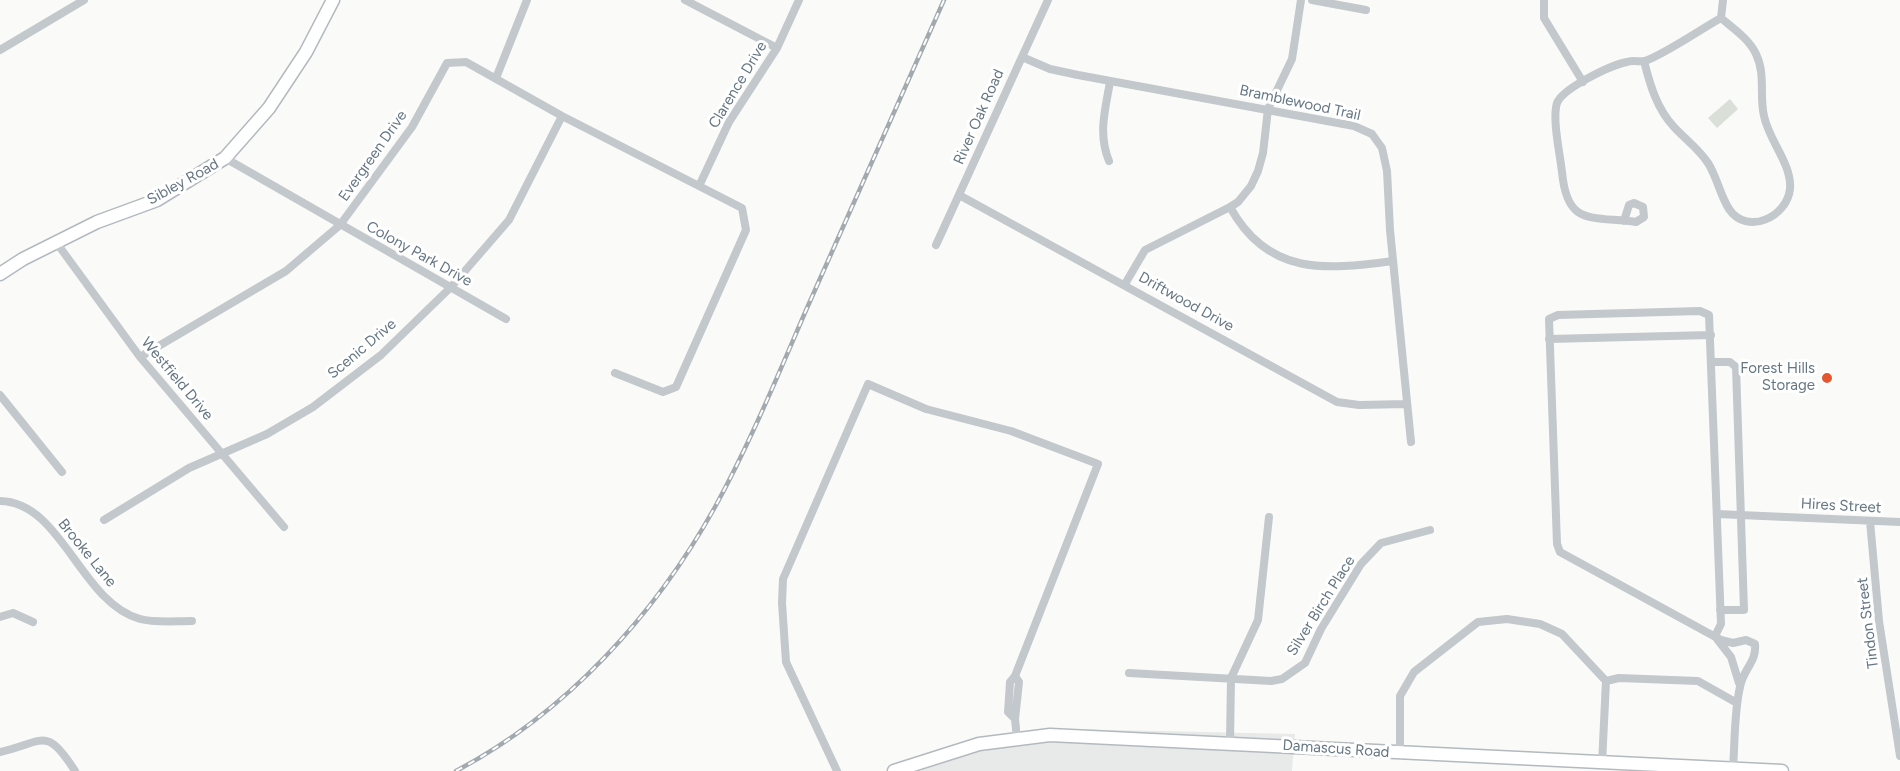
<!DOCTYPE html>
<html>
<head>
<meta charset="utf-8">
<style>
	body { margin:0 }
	canvas { display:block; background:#fafaf8 }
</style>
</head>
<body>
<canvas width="1900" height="771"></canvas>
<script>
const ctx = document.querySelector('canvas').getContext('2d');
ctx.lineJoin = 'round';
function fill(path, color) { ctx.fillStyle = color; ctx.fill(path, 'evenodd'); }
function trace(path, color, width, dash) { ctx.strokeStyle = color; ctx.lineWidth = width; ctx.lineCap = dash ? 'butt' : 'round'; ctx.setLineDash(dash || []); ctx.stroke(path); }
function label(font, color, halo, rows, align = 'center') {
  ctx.font = font + ' Figtree,sans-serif'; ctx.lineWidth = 6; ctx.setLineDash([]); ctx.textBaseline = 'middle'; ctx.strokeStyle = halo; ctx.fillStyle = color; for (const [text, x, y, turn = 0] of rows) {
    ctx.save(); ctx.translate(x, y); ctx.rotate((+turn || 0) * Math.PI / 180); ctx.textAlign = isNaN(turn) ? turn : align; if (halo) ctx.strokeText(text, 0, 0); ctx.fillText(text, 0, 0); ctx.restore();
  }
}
const built = new Path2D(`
	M1068 729 1295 734 1292 771H919L975 752Z`);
const green = new Path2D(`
	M1730 99 1738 109 1717 128 1708 118Z`);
const street = new Path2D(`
	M685 0 777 48
	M1312 0 1366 10
	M1544 0V18L1583 82
	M0 50 84 0
	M1022 57 1050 69 1078 75 1354 126 1372 134 1382 148 1387 171 1390 230 1411 442
	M1644 61C1650 85 1657 109 1674 127 1685 139 1699 149 1708 163 1717 177 1720 195 1729 209 1747 236 1787 217 1790 189 1792 164 1769 141 1764 116 1759 95 1766 75 1756 54 1749 39 1734 29 1721 18L1723 0
	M496 78 527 0
	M225 158 506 319
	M1109 161C1098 134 1105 110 1110 82
	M700 184 729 122 777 48 799 0
	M959 195 1337 402 1359 405 1407 404
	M1230 207C1268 276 1325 270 1393 261
	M1624 221 1629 205 1634 203 1643 207 1644 217 1636 222C1590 216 1567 226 1562 172 1560 154 1552 119 1557 103 1563 88 1611 65 1627 62 1633 60 1639 62 1645 61 1665 54 1701 29 1721 18
	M56 242 140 357 284 527
	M936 245 1048 0
	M1125 284 1145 250 1230 207 1238 202 1251 186 1258 171 1263 153 1268 109 1292 59 1301 0
	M1549 339 1711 335
	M140 357 286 271 340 225 412 127 447 63 466 62 562 116 742 208 746 230 676 387 663 392 615 373
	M1712 362H1730L1736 367 1744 610H1720
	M0 395 62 472
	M0 501C62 502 80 602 140 619 155 623 176 621 192 621
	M1717 514 1900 522
	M104 520 189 468 267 434 313 407 381 355 451 287 509 220 562 116
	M1870 521 1879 621 1900 756
	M0 617 13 613 33 622
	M1715 636 1721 624 1709 315 1700 311 1558 315 1549 319 1557 544 1560 552 1721 640 1733 643 1746 640 1755 644C1757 662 1743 669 1740 687 1734 713 1735 741 1733 768
	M1717 639 1731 657 1739 683
	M1129 673 1271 681 1282 679 1305 663 1321 629 1361 564 1381 543 1430 530
	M1606 681 1619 678 1698 681 1737 703
	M1015 719 1008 712 1010 682 1015 676 1019 682 1015 719 1017 739
	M1230 742 1231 678 1258 620 1269 517
	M0 752C44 742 46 725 75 771
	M1400 753V696L1414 672 1478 622 1507 619 1540 624 1562 634 1606 681 1602 764
	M837 771 786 662 782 603 783 579 868 384 926 409 1011 431 1098 464 1015 676`);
const secondary = new Path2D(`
	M0 274 23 259 97 222 157 200 225 158 269 108 306 52 333 0
	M894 771 979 744 1050 735 1782 771`);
const rail = new Path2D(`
	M456 771C566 713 655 615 715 507 750 443 778 375 807 308 853 205 898 103 944 0`);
const markers = [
	[1827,378,6,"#e4572e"]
];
const streetNames = [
	["Clarence Drive",738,85,-59],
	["Bramblewood Trail",1300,103,12],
	["River Oak Road",979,117,-66],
	["Evergreen Drive",373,156,-55],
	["Sibley Road",183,182,-29],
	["Colony Park Drive",419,254,29],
	["Driftwood Drive",1186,302,29],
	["Scenic Drive",362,349,-40],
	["Westfield Drive",177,379,50],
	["Hires Street",1841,506,3],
	["Brooke Lane",87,553,51],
	["Silver Birch Place",1321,606,-58],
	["Tindon Street",1868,623,-97],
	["Damascus Road",1336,749,4]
];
const poiNames = [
	["Forest Hills",1815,369],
	["Storage",1815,386]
];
fill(built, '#e8e9e9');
fill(green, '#dadfd7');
trace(secondary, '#b3babf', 15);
trace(street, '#c3c8cc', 8);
trace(secondary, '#fff', 12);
trace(rail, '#a2aab0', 4.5);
trace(rail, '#fff', 2, [7]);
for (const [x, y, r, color] of markers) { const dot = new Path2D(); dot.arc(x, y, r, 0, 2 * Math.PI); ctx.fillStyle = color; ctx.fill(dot); trace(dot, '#fff', 2); }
label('15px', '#657683', '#fff', streetNames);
label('15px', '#657683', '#fff', poiNames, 'right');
</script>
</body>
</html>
